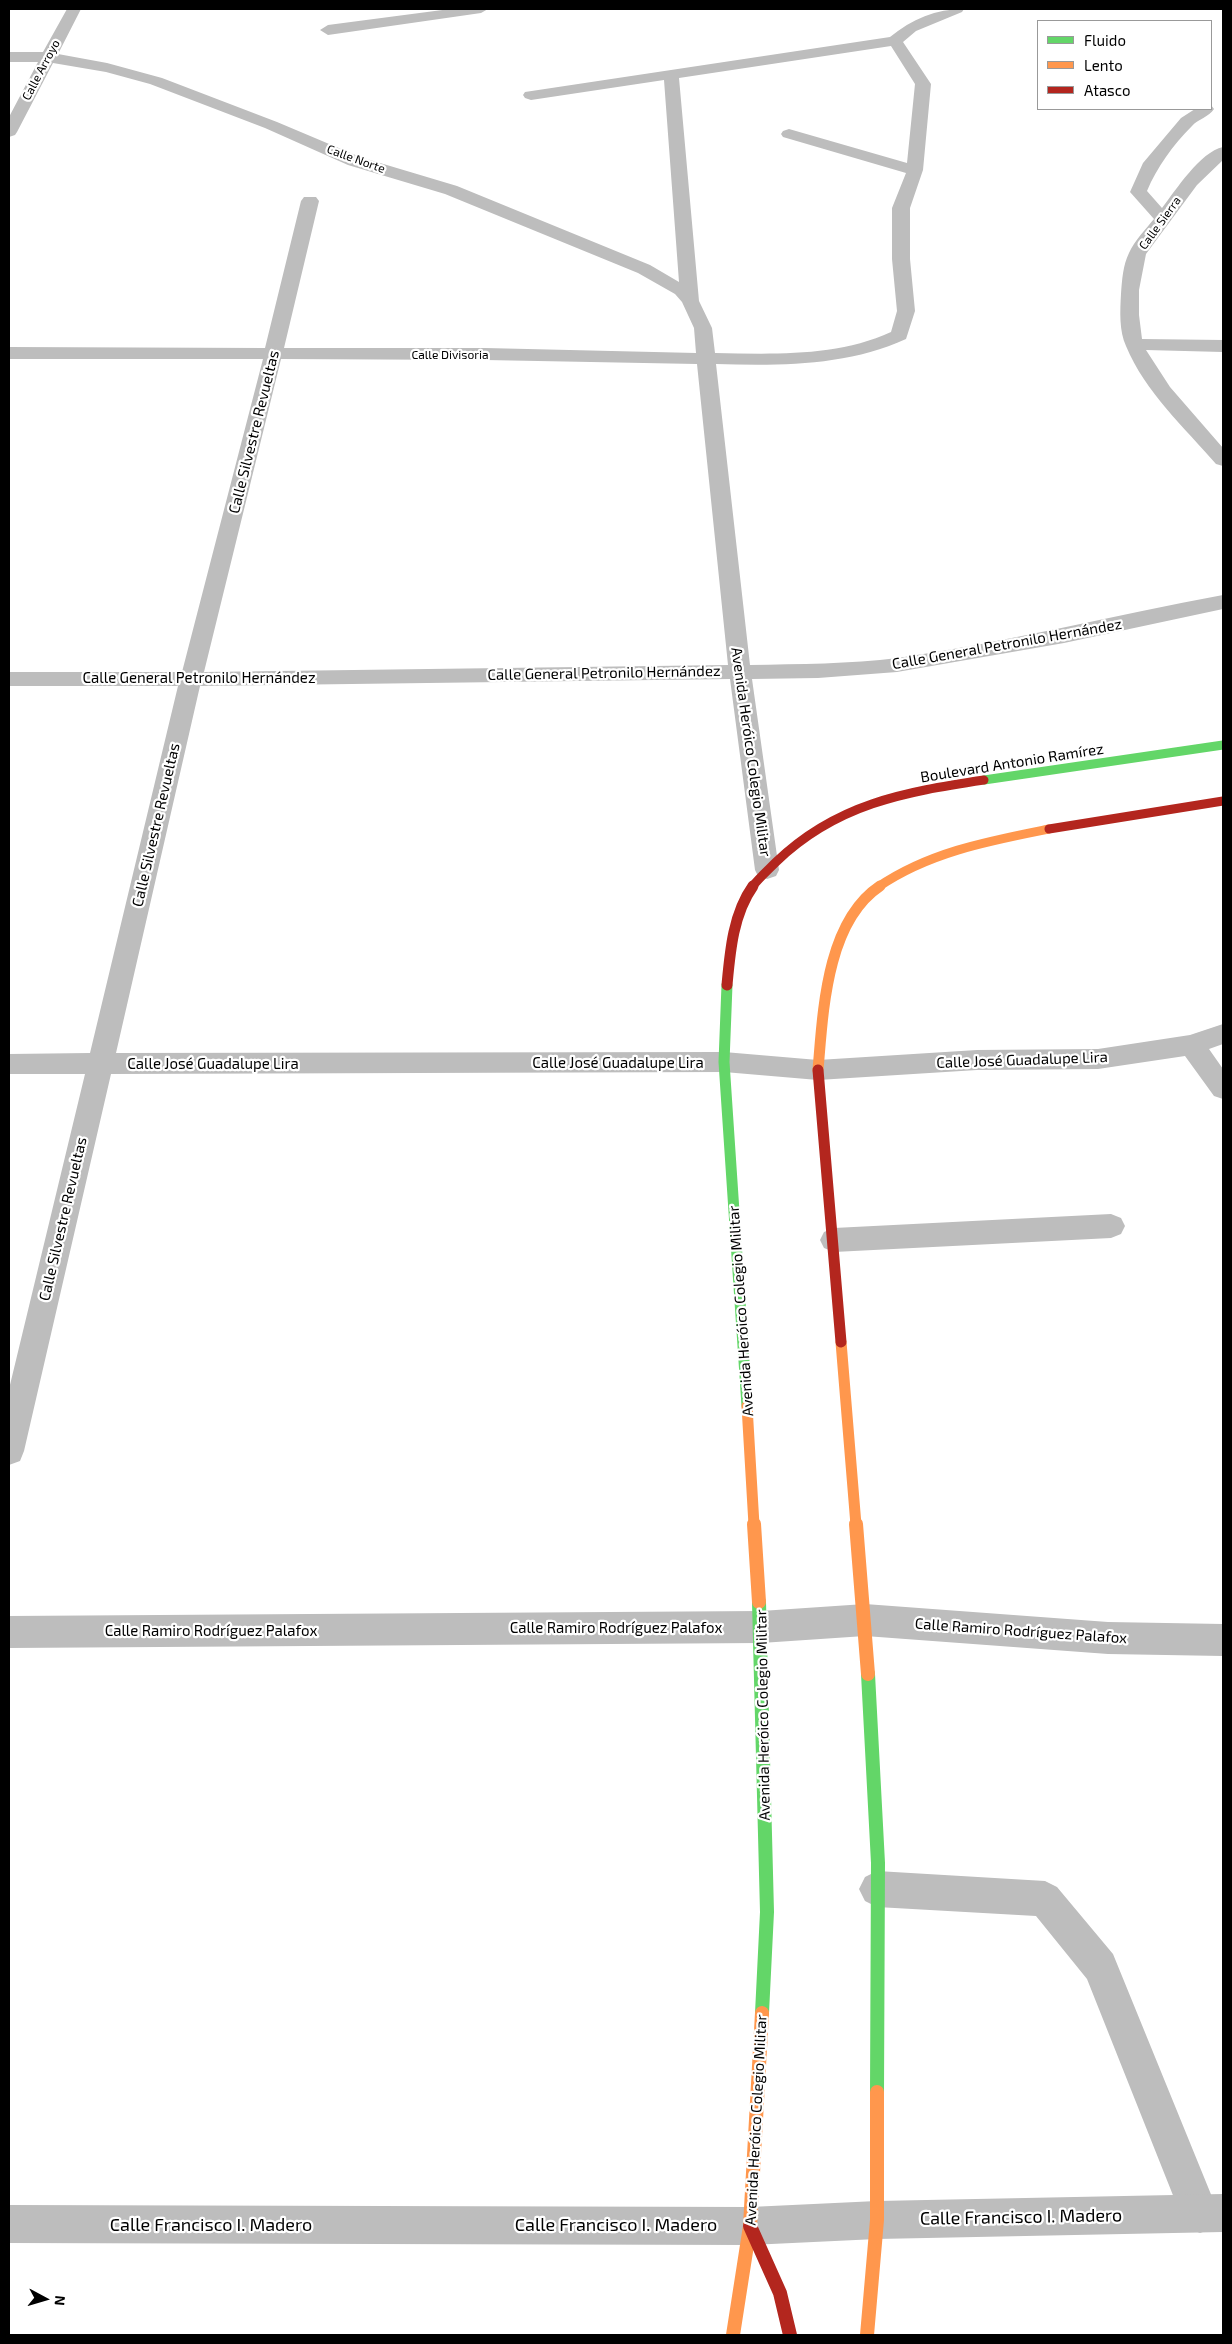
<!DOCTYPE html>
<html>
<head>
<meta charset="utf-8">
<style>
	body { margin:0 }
	#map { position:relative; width:1232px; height:2344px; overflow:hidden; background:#fff; font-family:"Exo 2",sans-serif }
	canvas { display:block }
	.frame { position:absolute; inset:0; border:10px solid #000; pointer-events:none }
	.legend { position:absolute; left:1037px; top:20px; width:175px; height:90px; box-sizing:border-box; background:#fff; border:1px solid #999; margin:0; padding:6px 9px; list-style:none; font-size:15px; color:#000 }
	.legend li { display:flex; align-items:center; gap:10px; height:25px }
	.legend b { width:25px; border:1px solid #999 }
	.north { position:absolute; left:20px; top:2274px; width:50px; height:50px; -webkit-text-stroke:4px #fff; paint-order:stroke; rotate:96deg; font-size:14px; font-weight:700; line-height:20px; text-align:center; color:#000 }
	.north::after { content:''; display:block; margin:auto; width:18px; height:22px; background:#000; clip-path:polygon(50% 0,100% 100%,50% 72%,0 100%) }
</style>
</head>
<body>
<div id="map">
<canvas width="1232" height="2344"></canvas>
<div class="frame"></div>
<ul class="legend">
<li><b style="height:6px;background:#63d668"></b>Fluido</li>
<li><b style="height:6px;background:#ff974d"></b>Lento</li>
<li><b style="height:6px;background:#b3261e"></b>Atasco</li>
</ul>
<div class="north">N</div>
</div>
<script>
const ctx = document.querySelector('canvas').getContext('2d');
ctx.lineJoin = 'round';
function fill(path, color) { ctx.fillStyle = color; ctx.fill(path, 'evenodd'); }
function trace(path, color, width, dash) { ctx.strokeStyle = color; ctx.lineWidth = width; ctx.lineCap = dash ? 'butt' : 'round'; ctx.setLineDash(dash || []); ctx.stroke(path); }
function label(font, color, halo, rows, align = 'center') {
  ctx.font = font + ' "Exo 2",sans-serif'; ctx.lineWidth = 4.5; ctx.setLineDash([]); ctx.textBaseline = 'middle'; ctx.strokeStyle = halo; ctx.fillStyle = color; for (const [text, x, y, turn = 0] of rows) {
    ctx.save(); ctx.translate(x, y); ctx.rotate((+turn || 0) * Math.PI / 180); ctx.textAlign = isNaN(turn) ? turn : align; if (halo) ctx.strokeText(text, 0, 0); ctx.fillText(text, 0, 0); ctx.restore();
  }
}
const lane = new Path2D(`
	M1111 1214 1121 1218 1125 1226 1121 1234 1111 1238 834 1252 824 1248 820 1240 824 1232 834 1228Z
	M877 1871 1045 1881 1057 1887 1113 1954 1219 2214 1214 2228 1200 2233 1186 2228 1087 1979 1036 1916 877 1907 865 1901 859 1889 865 1877Z`);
const street = new Path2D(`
	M67 9H81L58 54 107 63 162 78 277 122 360 157 457 186 650 265 679 282 664 80 531 100 525 98 523 95 525 92 890 37C912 19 936 9 964 9L962 12 916 31 903 42 931 84 923 170 910 208V259L915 311 906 339C847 366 780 366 716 364L750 665C799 664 850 664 898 658 1008 642 1115 615 1223 595V609L1064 643 897 672 818 678 752 679 779 870 776 876 767 879 758 876 755 870 730 679 200 686 116 1053 724 1052 818 1060 977 1050 1098 1049 1190 1035 1223 1024V1044L1209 1049 1223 1069V1099L1214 1096 1185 1056 1098 1069 977 1070 818 1080 724 1072 111 1074 24 1451 20 1461 9 1465V1389L85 1074H9V1054L90 1053 178 686H9V672H182L263 359H9V347L265 348 301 201 304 197H316L319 201 284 348H485L696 353 694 328 682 302 675 294 638 273 445 194 348 165 265 128 150 84 106 72 53 63 17 132 15 135 9 137V117L38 62H9V52H43ZM891 46 915 84 907 163 789 129 783 131 781 134 783 137 906 173 892 208V259L897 311 891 332C837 357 773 354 715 353L712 328 699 301 679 78ZM281 359 485 360 697 364 728 665 204 672Z
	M450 9H488L481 13 328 35 320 30 328 25Z
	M1211 105 1214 109C1209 117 1198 119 1192 126 1173 145 1157 167 1147 191L1162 208C1176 190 1200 152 1223 147V160L1197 185 1146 254 1139 290V315L1142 339 1223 340V352L1146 350 1170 387 1223 448V466L1216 464C1185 428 1145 392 1126 346 1119 331 1120 311 1121 294 1122 280 1123 265 1129 253 1135 240 1145 230 1154 219L1130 192 1143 163 1181 118 1195 109H1211Z
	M865 1604 1108 1622 1223 1624V1656L1108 1654 865 1636 761 1643 9 1648V1616L761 1611Z
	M1223 2194V2232L877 2239 750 2245 9 2243V2205L750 2207 877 2201Z`);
const fastFar2 = new Path2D(`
	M984 780 1223 745`);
const fastFar1 = new Path2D(`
	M727 985 724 1062 747 1406`);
const fast = new Path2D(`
	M759 1602 767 1912 762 2013
	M868 1674 878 1863 877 2092`);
const slowFar2 = new Path2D(`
	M878 887C929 852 989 841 1049 829`);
const slowFar1 = new Path2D(`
	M818 1070C823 1012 826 922 880 886
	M841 1342 856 1525
	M747 1406 754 1525`);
const slow = new Path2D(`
	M754 1524 759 1602
	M856 1524 868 1674
	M733 2335 750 2226 762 2013
	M867 2335 877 2220V2092`);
const jamFar2 = new Path2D(`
	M1049 829 1223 801
	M752 887C759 878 768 870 776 862 836 804 904 792 984 780`);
const jamFar1 = new Path2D(`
	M727 985C730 952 733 914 753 886
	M818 1070 841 1342`);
const jam = new Path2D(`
	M750 2226 780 2293 790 2335`);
const farStreetnames = [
	["Calle Arroyo",41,70,-62],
	["Calle Norte",356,159,20],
	["Calle Sierra",1160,223,-54],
	["Calle Divisoria",450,355]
];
const streetNames = [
	["Calle Silvestre Revueltas",254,432,-76],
	["Calle General Petronilo Hernández",1007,644,-10],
	["Calle General Petronilo Hernández",604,673,-1],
	["Calle General Petronilo Hernández",199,678],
	["Avenida Heróico Colegio Militar",751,752,82],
	["Boulevard Antonio Ramírez",1012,763,-9],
	["Calle Silvestre Revueltas",156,825,-77],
	["Calle José Guadalupe Lira",1022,1060,-2],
	["Calle José Guadalupe Lira",618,1063],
	["Calle José Guadalupe Lira",213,1064],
	["Calle Silvestre Revueltas",63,1219,-77],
	["Avenida Heróico Colegio Militar",741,1311,-94],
	["Calle Ramiro Rodríguez Palafox",616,1628],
	["Calle Ramiro Rodríguez Palafox",211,1631],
	["Calle Ramiro Rodríguez Palafox",1021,1631,4],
	["Avenida Heróico Colegio Militar",763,1715,-91],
	["Avenida Heróico Colegio Militar",756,2120,-87]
];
const nearStreetnames = [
	["Calle Francisco I. Madero",1021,2217,-1],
	["Calle Francisco I. Madero",211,2225],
	["Calle Francisco I. Madero",616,2225]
];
fill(lane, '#bdbdbd');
fill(street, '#bdbdbd');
trace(fastFar2, '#63d668', 9);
trace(fastFar1, '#63d668', 11);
trace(fast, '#63d668', 14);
trace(slowFar2, '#ff974d', 9);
trace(slowFar1, '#ff974d', 11);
trace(slow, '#ff974d', 14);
trace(jamFar2, '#b3261e', 9);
trace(jamFar1, '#b3261e', 11);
trace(jam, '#b3261e', 14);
label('12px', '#000', '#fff', farStreetnames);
label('15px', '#000', '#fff', streetNames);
label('18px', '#000', '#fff', nearStreetnames);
</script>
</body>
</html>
